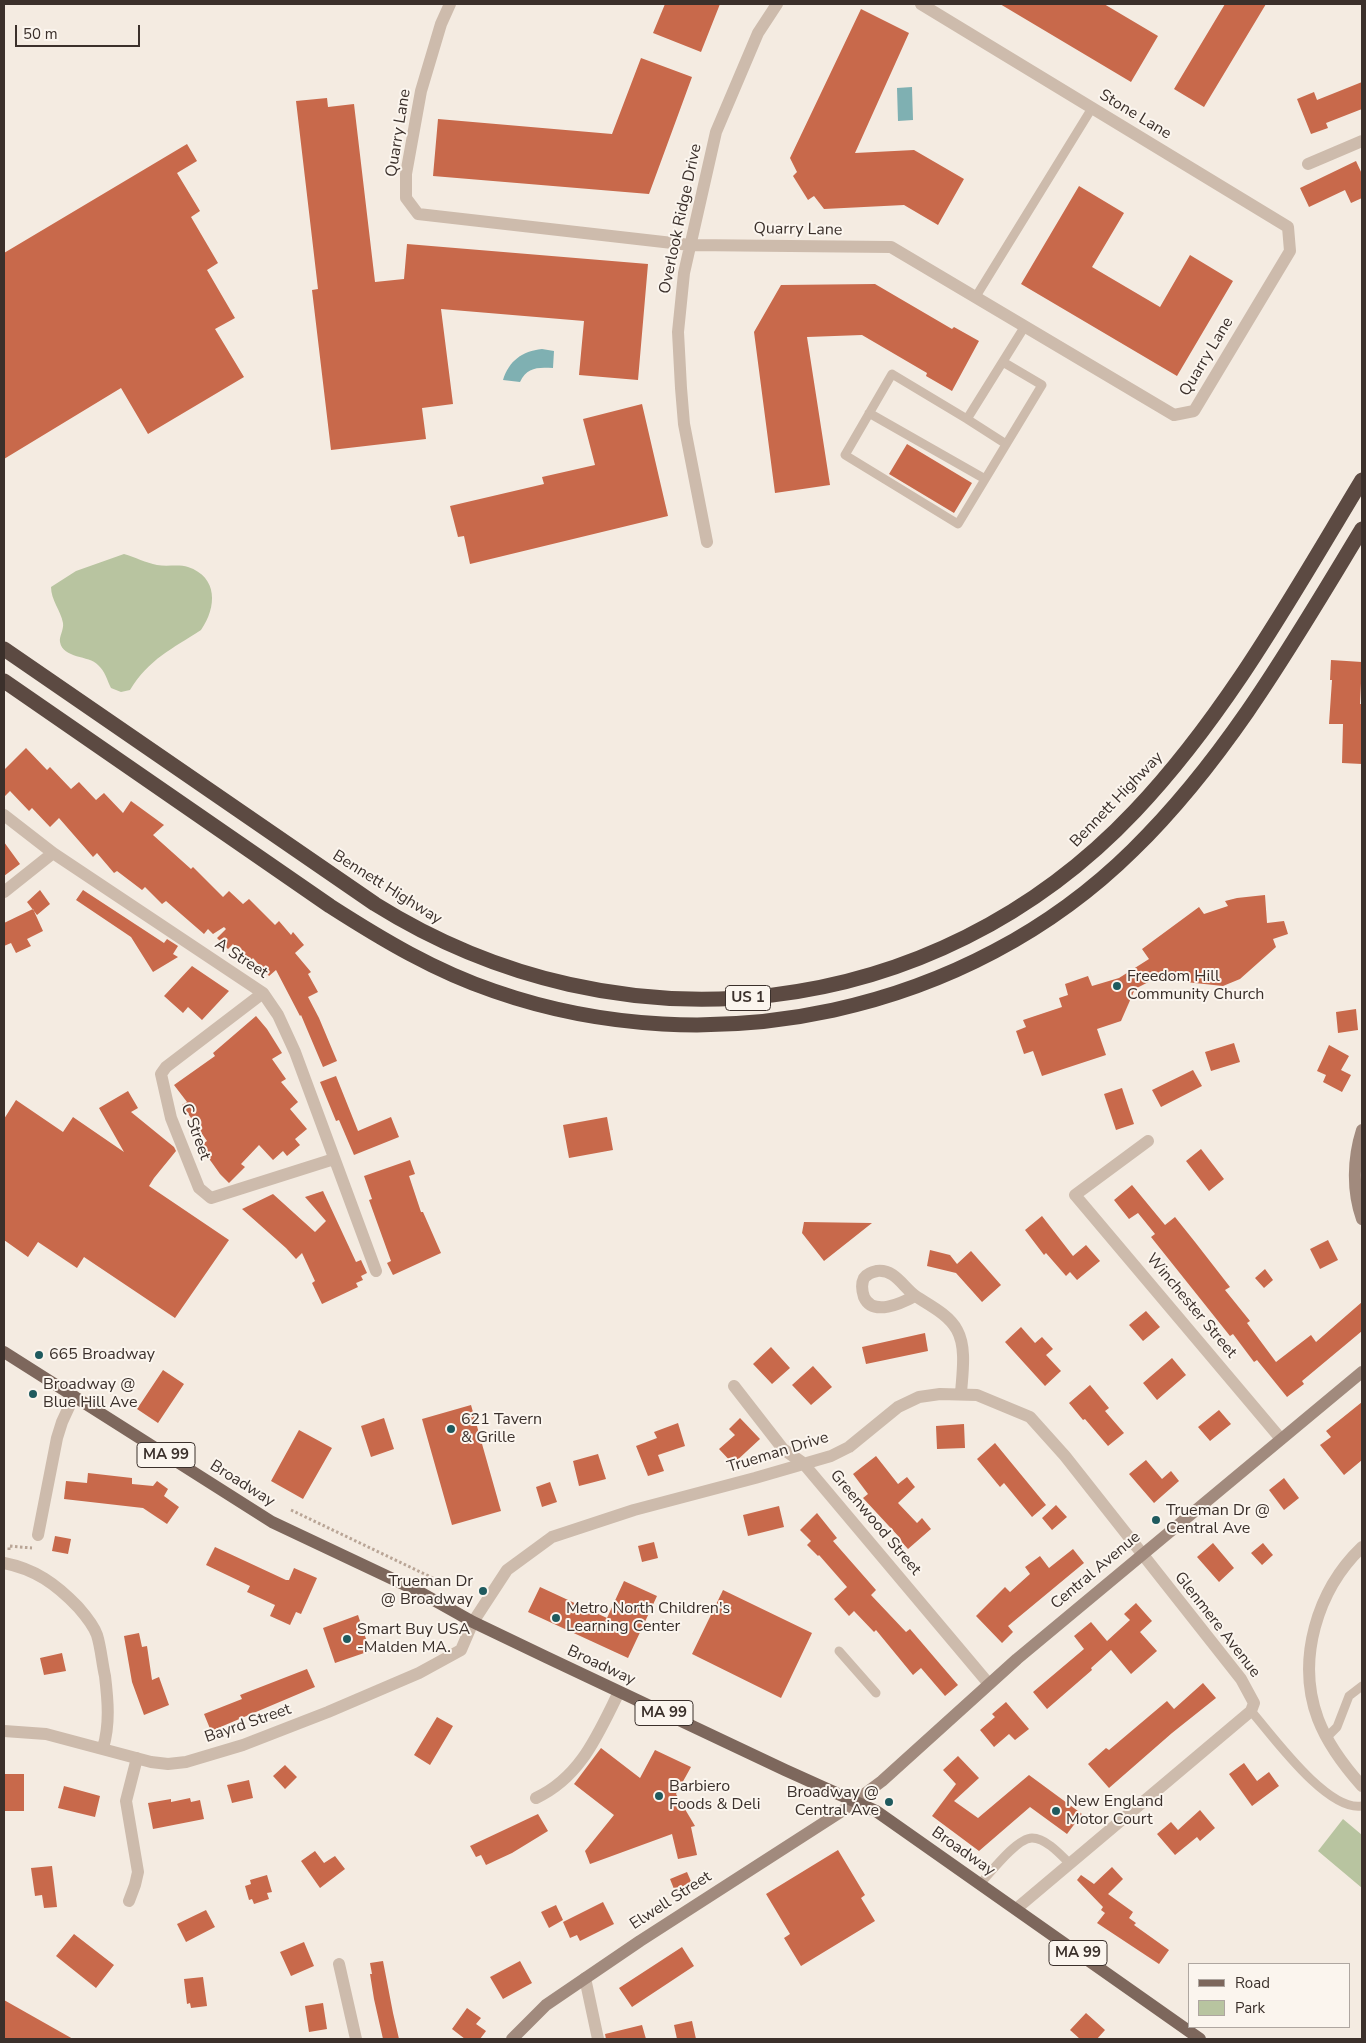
<!DOCTYPE html>
<html>
<head>
<meta charset="utf-8">
<style>
	body { margin:0 }
	#map { position:relative; width:1366px; height:2043px; overflow:hidden; background:#f4ebe1; font-family:"Nunito Sans",sans-serif }
	canvas { display:block }
	.frame { position:absolute; inset:0; border:5px solid #3b302b; pointer-events:none }
	.legend { position:absolute; left:1188px; top:1963px; width:162px; height:65px; box-sizing:border-box; background:#fbf5ee; border:1px solid #aea6a0; margin:0; padding:6px 9px; list-style:none; font-size:15px; color:#3b302b }
	.legend li { display:flex; align-items:center; gap:10px; height:25px }
	.legend b { width:25px; border:1px solid #aea6a0 }
	.scale { position:absolute; left:15px; top:25px; width:125px; height:22px; box-sizing:border-box; border:2px solid #3b302b; border-top:0; padding-left:6px; font-size:15px; line-height:18px; white-space:nowrap; color:#3b302b; -webkit-text-stroke:4px #fbf5ee; paint-order:stroke }
</style>
</head>
<body>
<div id="map">
<canvas width="1366" height="2043"></canvas>
<div class="frame"></div>
<ul class="legend">
<li><b style="height:6px;background:#7d675c"></b>Road</li>
<li><b style="height:14px;background:#b8c4a0"></b>Park</li>
</ul>
<div class="scale">50 m</div>
</div>
<script>
const ctx = document.querySelector('canvas').getContext('2d');
ctx.lineJoin = 'round';
function fill(path, color) { ctx.fillStyle = color; ctx.fill(path, 'evenodd'); }
function trace(path, color, width, dash) { ctx.strokeStyle = color; ctx.lineWidth = width; ctx.lineCap = dash ? 'butt' : 'round'; ctx.setLineDash(dash || []); ctx.stroke(path); }
function label(font, color, halo, rows, align = 'center') {
  ctx.font = font + ' "Nunito Sans",sans-serif'; ctx.lineWidth = 4; ctx.setLineDash([]); ctx.textBaseline = 'middle'; ctx.strokeStyle = halo; ctx.fillStyle = color; for (const [text, x, y, turn = 0] of rows) {
    ctx.save(); ctx.translate(x, y); ctx.rotate((+turn || 0) * Math.PI / 180); ctx.textAlign = isNaN(turn) ? turn : align; if (halo) ctx.strokeText(text, 0, 0); ctx.fillText(text, 0, 0); ctx.restore();
  }
}
const green = new Path2D(`
	M124 554C135 557 146 563 157 565 167 567 179 564 188 567 218 577 217 607 201 630 172 649 149 659 130 690L121 692 111 688C107 680 105 671 98 665 89 655 63 659 60 642 59 636 64 630 63 623 61 611 51 600 51 587L76 571Z
	M1343 1819 1362 1835V1888L1318 1851Z`);
const water = new Path2D(`
	M912 87 913 120 898 121 897 88Z
	M542 349 554 351 553 368C538 367 527 367 520 382L503 380C509 361 522 351 542 349Z`);
const building = new Path2D(`
	M665 4H720L701 52 653 33Z
	M1000 4H1104L1158 36 1131 82Z
	M1225 4H1266L1204 107 1174 89Z
	M861 9 909 33 855 153 914 150 964 179 938 225 904 205 824 209 814 196 808 200 793 176 797 172 790 158Z
	M641 58 692 77 649 194 433 176 438 119 612 134Z
	M1362 82V109L1326 123 1328 128 1311 134 1297 99 1314 92 1317 100Z
	M327 98 328 107 354 104 375 282 404 279 407 244 648 264 638 380 579 375 584 321 441 309 453 404 422 408 426 439 331 450 312 290 318 289 296 101Z
	M187 144 197 161 177 173 200 211 191 217 218 263 207 270 235 318 215 329 244 377 148 434 121 388 4 459V253Z
	M1356 161 1362 174V198L1351 203 1345 190 1309 207 1300 188Z
	M1079 186 1124 213 1092 267 1160 307 1190 255 1233 281 1177 376 1021 284Z
	M875 284 952 329 954 327 979 341 952 391 926 376 927 373 862 335 807 337 830 485 775 493 754 332 781 285Z
	M642 404 668 516 470 564 464 536 458 537 450 506 544 484 542 477 595 465 583 419Z
	M907 444 972 483 954 513 889 474Z
	M1331 660 1362 662 1360 704H1362V764L1342 763 1343 724H1329L1332 680H1330Z
	M26 748 47 770 50 767 71 789 79 782 96 800 104 793 123 813 131 801 164 825 153 835 191 869 193 867 223 897 229 891 243 904 249 899 275 925 279 921 291 935 293 932 304 945 295 953 311 972 308 974 318 992 308 997 319 1018 337 1061 323 1067 301 1015 300 1016 276 970 269 976 253 958 249 962 233 944 228 949 217 938 226 929 224 927 213 934 208 929 204 934 166 901 162 904 145 887 142 890 117 871 114 873 97 853 93 857 59 818 50 827 32 808 29 811 10 791 4 797V770Z
	M4 842 20 864 4 876Z
	M40 890 50 904 37 915 27 902Z
	M83 890 164 943 167 939 178 946 173 954 178 957 153 972 131 937 76 900Z
	M1265 895 1267 923 1284 921 1288 934 1273 939 1276 947 1240 979 1223 986 1167 980 1163 982 1160 976 1135 989 1121 1021 1097 1029 1106 1055 1042 1076 1033 1051 1024 1054 1016 1031 1026 1027 1023 1020 1062 1007 1059 998 1068 995 1065 984 1088 976 1092 986 1119 978 1149 959 1142 949 1199 907 1204 914 1228 906 1225 901 1237 898Z
	M33 909 43 931 27 939 31 946 16 953 11 943 4 946V923Z
	M192 966 229 991 202 1020 188 1007 183 1013 164 996Z
	M1356 1009 1358 1030 1338 1033 1336 1012Z
	M256 1016 267 1029 282 1053 272 1059 286 1079 281 1082 298 1102 290 1109 307 1129 295 1139 300 1145 287 1156 283 1151 273 1160 259 1145 241 1164 245 1167 229 1183 220 1174 200 1146 207 1141 182 1105 187 1102 174 1085 215 1056 213 1053Z
	M1234 1043 1240 1062 1211 1071 1205 1052Z
	M1329 1045 1349 1056 1341 1070 1351 1075 1342 1092 1323 1082 1326 1075 1317 1071Z
	M1193 1070 1202 1086 1161 1107 1152 1090Z
	M336 1076 358 1131 391 1117 399 1137 354 1155 339 1120 336 1121 320 1082Z
	M1122 1088 1134 1124 1116 1130 1104 1094Z
	M128 1091 138 1108 131 1112 174 1147 176 1151 154 1178 149 1186 229 1240 175 1318 84 1257 77 1268 38 1242 28 1257 4 1240V1119L16 1100 63 1132 73 1117 124 1152 99 1108Z
	M607 1117 613 1150 569 1158 563 1125Z
	M1201 1149 1224 1179 1209 1191 1186 1161Z
	M410 1160 415 1174 409 1176 421 1212H423L441 1253 393 1275 387 1263 391 1261 369 1200 372 1199 364 1176Z
	M1132 1185 1165 1225 1175 1217 1195 1242 1230 1287 1225 1290 1250 1321 1247 1323 1276 1362 1311 1335 1316 1342 1362 1302V1331L1302 1381 1304 1384 1287 1397 1257 1360 1254 1362 1233 1334 1230 1336 1151 1237 1155 1234 1138 1213 1129 1219 1114 1200Z
	M323 1191 356 1262 361 1260 367 1273 361 1276 363 1280 356 1283 358 1287 322 1304 312 1283 315 1281 302 1253 296 1259 286 1248 242 1209 273 1194 315 1232 326 1221 305 1197Z
	M1042 1216 1073 1256 1086 1245 1100 1261 1077 1280 1070 1272 1066 1276 1046 1253 1044 1255 1025 1230Z
	M804 1222 872 1223 824 1261 802 1233Z
	M1328 1240 1338 1260 1320 1269 1310 1249Z
	M930 1250 950 1255 957 1264 971 1251 1001 1285 982 1302 956 1273 927 1266Z
	M1265 1269 1273 1280 1264 1288 1255 1278Z
	M1146 1311 1160 1327 1143 1341 1129 1325Z
	M1021 1327 1035 1343 1042 1337 1053 1349 1046 1355 1061 1371 1045 1386 1005 1342Z
	M925 1333 928 1351 866 1364 862 1347Z
	M771 1347 790 1368 772 1384 753 1364Z
	M1172 1358 1186 1375 1157 1400 1143 1383Z
	M813 1366 832 1387 811 1405 792 1385Z
	M163 1370 184 1384 158 1423 137 1409Z
	M1090 1385 1109 1408 1105 1411 1124 1433 1108 1446 1085 1419 1083 1420 1069 1403Z
	M1362 1402V1460L1344 1475 1320 1445 1331 1437 1326 1431Z
	M471 1405 501 1511 452 1525 422 1419Z
	M1219 1410 1231 1424 1210 1441 1198 1427Z
	M384 1418 394 1449 371 1457 361 1426Z
	M740 1418 760 1439 733 1464 719 1449 735 1435 729 1429Z
	M678 1423 685 1446 658 1455 664 1471 648 1476 636 1446 657 1438 654 1432Z
	M964 1424 965 1448 937 1449 936 1426Z
	M299 1430 332 1448 303 1499 271 1481Z
	M995 1443 1046 1505 1032 1517 1004 1483 1000 1487 977 1459Z
	M598 1454 606 1479 579 1486 573 1461Z
	M876 1456 898 1484 907 1477 915 1487 898 1503 917 1523 922 1518 931 1529 908 1549 899 1539 900 1538 863 1498 868 1494 853 1474Z
	M1146 1460 1162 1479 1171 1471 1179 1481 1154 1503 1129 1474Z
	M88 1473 132 1478V1484L153 1486 157 1481 168 1489 164 1496 179 1507 167 1524 143 1508 64 1499 66 1481 87 1483Z
	M1284 1478 1299 1498 1284 1510 1269 1490Z
	M550 1482 557 1502 542 1507 536 1487Z
	M1056 1505 1067 1517 1052 1530 1042 1518Z
	M779 1506 784 1527 748 1536 743 1515Z
	M817 1513 837 1538 833 1541 876 1590 871 1595 906 1632 910 1629 958 1685 945 1696 921 1668 913 1675 876 1630 874 1632 854 1611 849 1616 834 1599 847 1587 819 1555 818 1556 807 1545 811 1541 800 1530Z
	M55 1536 71 1539 68 1554 52 1551Z
	M654 1542 658 1558 642 1562 638 1546Z
	M1213 1543 1234 1568 1219 1582 1197 1557Z
	M1263 1543 1273 1555 1262 1565 1251 1553Z
	M215 1547 286 1580H289L294 1568 317 1578 301 1614 296 1612 290 1625 270 1616 275 1605 247 1592 250 1586 206 1565Z
	M1073 1549 1084 1563 1008 1626 1013 1632 1002 1643 976 1616 1005 1587 1010 1592 1030 1574 1025 1567 1040 1556 1049 1568Z
	M624 1581 657 1596 628 1658 528 1612 540 1587 607 1618Z
	M723 1590 812 1633 781 1698 692 1654Z
	M1136 1603 1152 1621 1140 1632 1157 1651 1131 1674 1111 1650 1091 1668 1092 1670 1047 1709 1033 1692 1084 1649 1074 1636 1091 1622 1107 1641 1130 1620 1124 1614Z
	M358 1615 370 1651 335 1663 323 1628Z
	M139 1633 142 1647 147 1646 152 1680 159 1677 169 1705 144 1715 132 1682 124 1636Z
	M62 1653 66 1671 44 1675 40 1658Z
	M307 1669 315 1687 211 1731 204 1714 242 1699 240 1695Z
	M1203 1683 1216 1698 1172 1733 1109 1788 1088 1764 1106 1748 1109 1750 1167 1701 1174 1709Z
	M1006 1702 1029 1729 1015 1740 1009 1734 994 1747 980 1730 995 1717 992 1714Z
	M437 1717 453 1726 430 1765 414 1755Z
	M601 1748 640 1778 655 1750 691 1767 676 1794 695 1826 691 1827 697 1855 678 1859 672 1834 590 1864 585 1851 614 1815 574 1784Z
	M958 1756 979 1778 954 1801 978 1818 1029 1775 1082 1814 1067 1834 1030 1807 979 1851 932 1816 956 1784 943 1770Z
	M1244 1763 1257 1781 1269 1772 1279 1786 1252 1806 1229 1774Z
	M285 1765 297 1777 285 1789 273 1776Z
	M4 1774H24V1811H4Z
	M249 1780 253 1798 232 1803 227 1785Z
	M64 1786 100 1796 95 1817 58 1808Z
	M190 1798 191 1802 200 1800 204 1819 153 1829 148 1803 171 1799V1802Z
	M1200 1810 1215 1828 1200 1841 1197 1837 1175 1855 1157 1834 1171 1822 1178 1830Z
	M538 1814 548 1831 512 1853 486 1865 481 1855 476 1857 470 1846Z
	M838 1850 865 1895 861 1898 875 1921 801 1966 784 1938 790 1934 766 1894Z
	M315 1851 324 1863 335 1856 345 1869 320 1888 301 1861Z
	M52 1866 57 1907 44 1908 42 1895 35 1896 31 1868Z
	M1112 1867 1123 1879 1108 1894 1133 1912 1129 1918 1136 1923 1134 1925 1169 1950 1159 1964 1097 1923 1105 1913 1101 1910 1103 1907 1077 1880 1081 1875 1094 1884Z
	M687 1872 693 1886 676 1894 670 1879Z
	M267 1875 272 1892 267 1893 269 1899 254 1904 252 1899 249 1900 245 1886 251 1884 250 1880Z
	M603 1902 614 1924 580 1941 577 1935 570 1938 563 1922Z
	M556 1905 563 1920 549 1928 541 1912Z
	M206 1910 215 1927 186 1942 177 1924Z
	M74 1934 114 1965 96 1988 56 1956Z
	M304 1942 314 1966 291 1976 280 1952Z
	M682 1947 694 1966 632 2007 619 1988Z
	M383 1961 393 2013 399 2039H383L374 1999 370 1974H372L370 1963Z
	M520 1961 532 1983 503 1999 490 1977Z
	M203 1977 207 2006 191 2008 190 2003 187 2004 184 1979Z
	M4 2000 73 2039H4Z
	M323 2003 327 2029 309 2032 305 2006Z
	M467 2008 481 2018 476 2024 486 2031 480 2039H465L452 2029Z
	M1086 2013 1105 2030 1097 2039H1080L1070 2030Z
	M692 2021 696 2039H677L674 2025Z
	M642 2025 646 2039H606L605 2034Z`);
const path = new Path2D(`
	M291 1510 435 1579
	M9 1550V1546L32 1548`);
const lane = new Path2D(`
	M975 298 1092 108
	M1003 362 1042 385 958 524 845 455 892 374 967 419 1025 326
	M869 413 985 479
	M967 419 1006 444
	M839 1651 876 1693
	M1251 1711C1272 1735 1327 1812 1362 1806
	M1326 1738 1337 1727 1349 1696 1362 1686
	M980 1884C991 1872 1017 1838 1032 1838 1046 1838 1061 1855 1070 1864`);
const street = new Path2D(`
	M450 4 441 24 421 91 406 174V198L418 214 690 245 891 247 1174 415 1194 411 1290 251 1288 227 921 4
	M1308 164 1362 141
	M707 542 684 424 681 388 678 332 684 273 716 132 758 33 777 4
	M4 815 53 853 263 993 278 1015 295 1052 376 1271
	M4 892 53 853
	M263 993 166 1067 161 1074 171 1118 199 1188 211 1198 334 1159
	M1148 1141 1075 1195 1281 1439
	M915 1296C902 1303 873 1317 864 1297 862 1291 861 1284 864 1278 867 1274 872 1272 877 1271 896 1269 903 1288 917 1297 931 1306 949 1315 957 1330 967 1348 962 1375 961 1394
	M734 1386 783 1449 803 1463 989 1684
	M38 1535 57 1438 62 1422 74 1396
	M1362 1547C1317 1590 1296 1660 1318 1719 1328 1745 1344 1766 1362 1786
	M4 1563C35 1569 56 1584 78 1607 85 1615 93 1624 97 1635 101 1648 102 1663 105 1676 108 1701 110 1724 103 1748
	M4 1731 46 1734 151 1762 168 1764 186 1762 243 1745 328 1712 419 1673 461 1650 473 1622 507 1570 552 1537 634 1510 755 1478 831 1456 849 1447 898 1407 919 1397 940 1394 977 1395 1030 1417 1065 1456 1241 1679 1254 1703 1251 1711 1016 1909
	M536 1798C581 1777 598 1734 619 1692
	M129 1901 135 1885 138 1872 126 1801 137 1758
	M339 1964 356 2039
	M585 1978 598 2039`);
const secondary = new Path2D(`
	M1362 1130C1353 1158 1352 1191 1362 1219
	M512 2039 546 2005 640 1941 842 1811 882 1781 1017 1659 1362 1372`);
const primary = new Path2D(`
	M4 1352 272 1522 416 1590 473 1622 546 1657 785 1770 876 1811 1200 2039`);
const highway = new Path2D(`
	M4 649 375 904C621 1058 934 1024 1135 811 1227 714 1293 594 1362 480
	M4 681 330 906C383 940 435 971 494 991 712 1067 968 1013 1133 850 1228 757 1294 641 1362 529`);
const markers = [
	[1117,986,5,"#1f5a5e"],
	[39,1355,5,"#1f5a5e"],
	[33,1394,5,"#1f5a5e"],
	[451,1429,5,"#1f5a5e"],
	[1156,1520,5,"#1f5a5e"],
	[483,1591,5,"#1f5a5e"],
	[556,1618,5,"#1f5a5e"],
	[347,1639,5,"#1f5a5e"],
	[659,1796,5,"#1f5a5e"],
	[889,1802,5,"#1f5a5e"],
	[1056,1811,5,"#1f5a5e"]
];
const shields = [
	[748,998,45],
	[166,1455,58],
	[664,1713,58],
	[1078,1953,58]
];
const shieldNames = [
	["US 1",748,998],
	["MA 99",166,1455],
	["MA 99",664,1713],
	["MA 99",1078,1953]
];
const streetNames = [
	["Stone Lane",1135,115,31],
	["Quarry Lane",399,133,-81],
	["Overlook Ridge Drive",681,219,-78],
	["Quarry Lane",798,230,1],
	["Quarry Lane",1207,357,-59],
	["Bennett Highway",1117,800,-46],
	["Bennett Highway",387,888,32],
	["A Street",241,959,33],
	["C Street",195,1132,70],
	["Winchester Street",1191,1306,50],
	["Trueman Drive",778,1453,-17],
	["Broadway",242,1484,32],
	["Greenwood Street",875,1523,50],
	["Central Avenue",1096,1571,-40],
	["Glenmere Avenue",1217,1625,52],
	["Broadway",601,1666,25],
	["Bayrd Street",248,1724,-19],
	["Broadway",963,1852,35],
	["Elwell Street",671,1901,-33]
];
const poiNames = [
	["Freedom Hill",1127,977],
	["Community Church",1127,995],
	["665 Broadway",49,1355],
	["Broadway @",43,1385],
	["Blue Hill Ave",43,1403],
	["621 Tavern",461,1420],
	["& Grille",461,1438],
	["Trueman Dr @",1166,1511],
	["Central Ave",1166,1529],
	["Trueman Dr",473,1582,"right"],
	["@ Broadway",473,1600,"right"],
	["Metro North Children's",566,1609],
	["Learning Center",566,1627],
	["Smart Buy USA",357,1630],
	["-Malden MA.",357,1648],
	["Barbiero",669,1787],
	["Foods & Deli",669,1805],
	["Broadway @",879,1793,"right"],
	["Central Ave",879,1811,"right"],
	["New England",1066,1802],
	["Motor Court",1066,1820]
];
fill(green, '#b8c4a0');
fill(water, '#7fb0b2');
fill(building, '#c8694b');
trace(path, '#b9a596', 3, [2.5, 2.5]);
trace(lane, '#cdbbac', 9);
trace(street, '#cdbbac', 12);
trace(secondary, '#a18a7d', 12);
trace(primary, '#7d675c', 12);
trace(highway, '#5c4a42', 15);
for (const [x, y, r, color] of markers) { const dot = new Path2D(); dot.arc(x, y, r, 0, 2 * Math.PI); ctx.fillStyle = color; ctx.fill(dot); trace(dot, '#fbf5ee', 2); }
for (const [x, y, w] of shields) { const box = new Path2D(); box.roundRect(x - w / 2, y - 12.5, w, 25, 4); ctx.fillStyle = '#fbf5ee'; ctx.fill(box); trace(box, '#3b302b', 1); }
label('bold 15px', '#3b302b', null, shieldNames);
label('16px', '#3b302b', '#fbf5ee', streetNames);
label('16px', '#3b302b', '#fbf5ee', poiNames, 'left');
</script>
</body>
</html>
